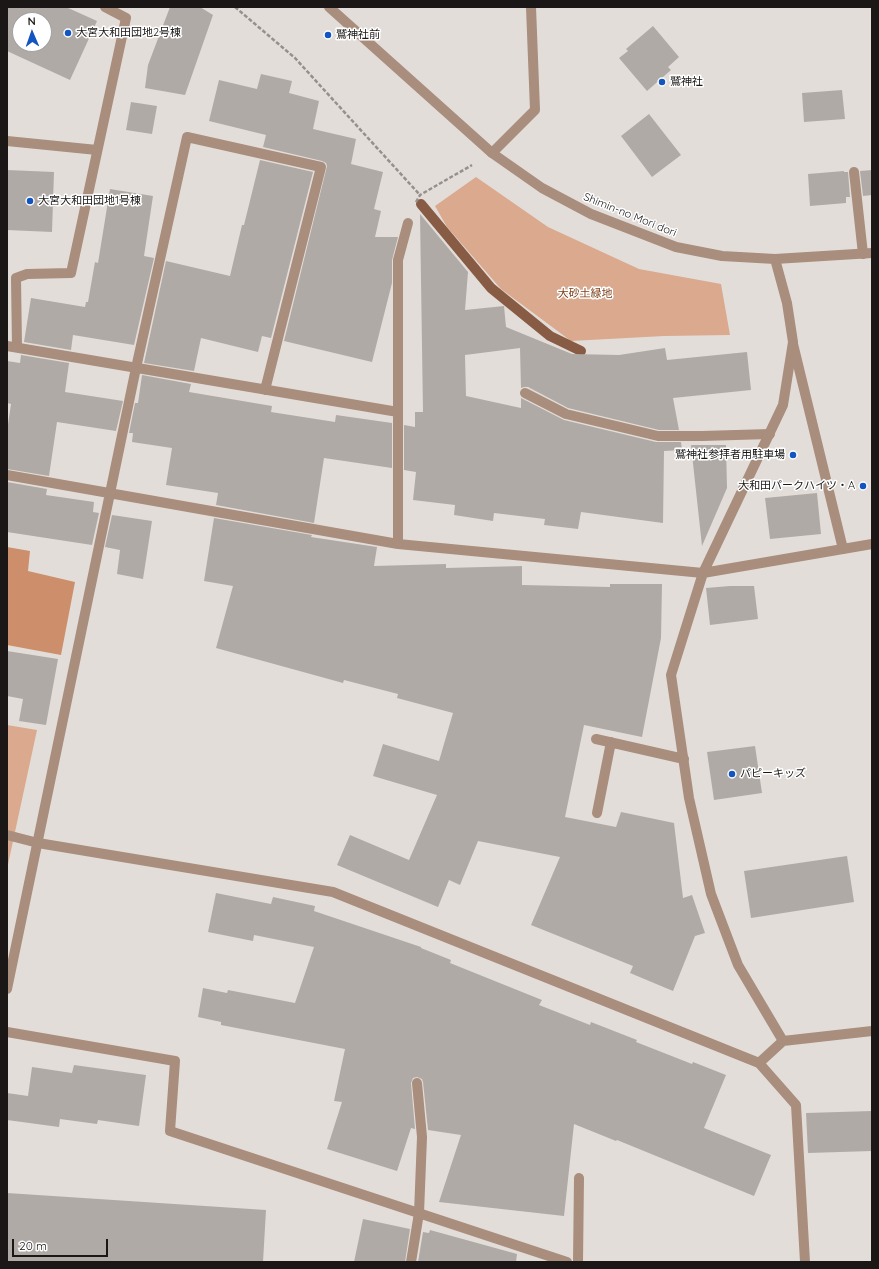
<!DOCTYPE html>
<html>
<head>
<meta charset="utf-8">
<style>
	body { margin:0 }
	#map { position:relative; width:879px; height:1269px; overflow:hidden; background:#e3ddd9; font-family:Quicksand,sans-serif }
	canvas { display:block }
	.frame { position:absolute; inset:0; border:8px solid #1a1716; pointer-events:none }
	.north { position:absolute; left:12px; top:12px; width:40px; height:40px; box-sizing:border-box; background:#fff; border:1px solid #a3a2a2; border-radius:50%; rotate:358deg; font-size:11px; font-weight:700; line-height:16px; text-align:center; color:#1a1716 }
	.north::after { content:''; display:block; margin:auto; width:14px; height:18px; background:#1255c0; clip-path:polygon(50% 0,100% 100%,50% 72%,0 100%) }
	.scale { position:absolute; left:12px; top:1239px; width:96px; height:18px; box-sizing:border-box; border:2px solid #1a1716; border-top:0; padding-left:5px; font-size:12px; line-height:14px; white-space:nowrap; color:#1a1716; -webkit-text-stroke:3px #fff; paint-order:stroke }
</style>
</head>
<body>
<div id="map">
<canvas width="879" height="1269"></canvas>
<div class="frame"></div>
<div class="north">N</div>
<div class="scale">20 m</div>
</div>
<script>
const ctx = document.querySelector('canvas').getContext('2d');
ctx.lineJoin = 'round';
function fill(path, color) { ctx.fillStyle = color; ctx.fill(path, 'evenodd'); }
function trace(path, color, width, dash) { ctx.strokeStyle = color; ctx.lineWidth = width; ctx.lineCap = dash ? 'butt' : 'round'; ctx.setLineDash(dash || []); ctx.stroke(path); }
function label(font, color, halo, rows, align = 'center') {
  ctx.font = font + ' Quicksand,"Noto Sans JP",sans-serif'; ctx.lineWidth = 3; ctx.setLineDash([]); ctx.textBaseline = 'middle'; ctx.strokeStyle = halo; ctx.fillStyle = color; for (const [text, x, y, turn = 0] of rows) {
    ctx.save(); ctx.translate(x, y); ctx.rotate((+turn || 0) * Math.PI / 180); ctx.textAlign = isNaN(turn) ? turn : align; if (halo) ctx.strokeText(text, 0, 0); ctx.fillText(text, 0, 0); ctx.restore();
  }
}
const green = new Path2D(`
	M476 177 548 227 639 269 721 284 730 335 664 336 571 341 501 289 447 227 435 206Z
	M7 725 37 730 7 869Z`);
const forest = new Path2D(`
	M7 547 30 551 28 571 75 582 61 655 7 645Z`);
const stream = new Path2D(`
	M421 204 491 288 550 336 581 351`);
const building = new Path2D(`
	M7 7H66L97 21 70 80 7 51ZM20 20H44V44H20Z
	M170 7H200L213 15 185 95 145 88 148 65Z
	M653 26 679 57 668 67 671 70 647 91 619 58 628 51 626 49Z
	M261 74 292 81 289 93 319 101 313 129 356 139 351 164 383 172 374 209 381 211 375 237H398L392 260V283L372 362 284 341 327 166 326 163 322 161 263 147 266 135 209 121 219 80 257 89Z
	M842 90 845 119 804 122 802 93Z
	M131 102 157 106 152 134 126 130Z
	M649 114 681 155 652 177 621 136Z
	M260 160 313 172 271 338 262 336 258 352 201 338 194 371 144 363 166 261 230 276 242 225H244Z
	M7 170 54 172 52 232 7 230Z
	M872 170V195L863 196 860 171Z
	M844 171V172H848L850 197H846V203L810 206 808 174Z
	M110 189 153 196 144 256 154 258 134 345 73 335 71 350 24 342 31 298 85 307 86 302H88L95 262 98 263Z
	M420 214 468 272 465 310 504 306 506 327 572 354 619 355 665 348 667 360 747 352 751 390 673 398 679 430H659L568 408 528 387H524L521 388 520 348 465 355 466 396 521 408V398L564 420 656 442H681L682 450 664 451 663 523 581 512 578 529 544 525 545 519 494 513 493 521 454 515 455 505 413 500 416 472 404 470V425L415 427V412H423Z
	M21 355 69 363 65 392 123 401 116 431 57 422 49 476 7 469V431L11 404 7 403V361L20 363Z
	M142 375 191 384 189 392 272 406 271 412 335 422 336 415 392 423V468L324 458 314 523 216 505 218 493 166 485 172 448 132 442 133 433H129L135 403H138Z
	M691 445H726L727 488 702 546Z
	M7 482 47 489 46 495 94 502 93 512 99 513 92 545 7 532Z
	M817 493 821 534 770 539 765 498Z
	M112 515 152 521 143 579 117 574 120 550 105 547Z
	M214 518 312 535 311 537 377 547 374 566 446 564V568L522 566V585L610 587V584H662L661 638 642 737 584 725 565 817 616 827 621 812 674 823 683 898 692 895 705 933 695 936 673 991 630 973 633 966 531 925 560 857 478 841 460 885 449 880 438 907 337 865 350 835 409 860 437 795 373 776 383 744 439 761 453 713 397 698 398 694 344 680 343 683 216 648 233 586 204 581Z
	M730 586H754L758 619 710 625 706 588Z
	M7 651 58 659 46 725 19 721 23 699 7 696Z
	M755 746 762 793 714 800 707 752Z
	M847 856 854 902 751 918 744 871Z
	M216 893 271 904 273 897 315 906 314 911 421 947V948L451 960 450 963 542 1000 539 1005 590 1025 591 1022 637 1040 636 1042 692 1064 693 1062 726 1075 704 1128 771 1155 754 1196 617 1140 616 1141 574 1124 564 1216 439 1202 461 1135 428 1130 423 1082 422 1079 417 1077 413 1078 411 1083 415 1129 411 1128 397 1171 327 1149 342 1102 334 1101 345 1049 221 1025V1022L198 1017 203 988 227 993 228 990 295 1003 314 947 254 935 253 941 208 932Z
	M74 1065 146 1075 139 1126 98 1120 97 1124 60 1119 59 1127 7 1120V1093L28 1096 32 1067 72 1073Z
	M872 1111V1151L808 1153 806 1113Z
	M7 1193 266 1210 263 1262H7Z
	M363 1219 410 1229 405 1262H354Z
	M430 1230 517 1254 516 1262H418L423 1232 429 1233Z`);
const path = new Path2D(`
	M235 7 295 58 420 195
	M416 202 420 195 472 165`);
const service = new Path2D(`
	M7 141 97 150
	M793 344 843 549
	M17 347 16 278 27 274 71 273 126 18 105 7
	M525 393 566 414 658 436H702L770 434
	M596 739 684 759
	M597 813 611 742
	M7 835 38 843
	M411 1262 419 1213 422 1137 417 1083
	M578 1262 579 1178`);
const minor = new Path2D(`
	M492 153 535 110 531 7
	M854 172 863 254
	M775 259 787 303 793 342 783 405 703 573 671 675 689 798 711 894 738 965 783 1041
	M7 346 398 412
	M7 475 398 544 703 573 872 544
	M398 544V260L408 223
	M38 843 333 892 759 1063 796 1105 805 1262
	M7 989 136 368 187 137 321 167 265 390
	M7 1032 175 1061 170 1131 567 1262
	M759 1063 783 1041 872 1031`);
const tertiary = new Path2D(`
	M329 7 492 153 542 188 591 214 676 247 722 256 775 259 872 253`);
const markers = [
	[68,33,4,"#1255c0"],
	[328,35,4,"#1255c0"],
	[662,82,4,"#1255c0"],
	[30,201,4,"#1255c0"],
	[793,455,4,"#1255c0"],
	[863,486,4,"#1255c0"],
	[732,774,4,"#1255c0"]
];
const poiNames = [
	["大宮大和田団地2号棟",76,33],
	["鷲神社前",336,35],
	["鷲神社",670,82],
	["大宮大和田団地1号棟",38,201],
	["鷲神社参拝者用駐車場",785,455,"right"],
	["大和田パークハイツ・A",855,486,"right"],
	["パピーキッズ",740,774]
];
const streetNames = [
	["Shimin-no Mori dori",630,215,22]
];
const parkNames = [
	["大砂土緑地",585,294]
];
fill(green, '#daa98e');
fill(forest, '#cd8f6b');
trace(stream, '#885c44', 10);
fill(building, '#b0aaa7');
trace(path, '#95908e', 2.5, [4, 2]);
trace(service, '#a98d7d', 10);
trace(minor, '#a98d7d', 10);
trace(tertiary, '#a98d7d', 10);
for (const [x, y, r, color] of markers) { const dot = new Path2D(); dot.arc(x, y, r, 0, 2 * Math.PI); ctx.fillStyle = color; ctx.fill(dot); trace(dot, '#fff', 1.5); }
label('11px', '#1a1716', '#fff', poiNames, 'left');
label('11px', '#1a1716', '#fff', streetNames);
label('11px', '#7e421c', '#fff', parkNames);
</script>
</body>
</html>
